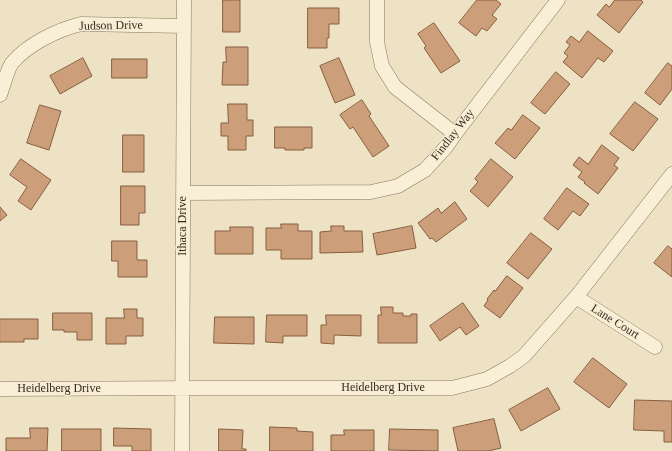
<!DOCTYPE html>
<html>
<head>
<meta charset="utf-8">
<style>
	body { margin:0 }
	canvas { display:block; background:#eee2c4 }
</style>
</head>
<body>
<canvas width="672" height="451"></canvas>
<script>
const ctx = document.querySelector('canvas').getContext('2d');
ctx.lineJoin = 'round';
function fill(path, color) { ctx.fillStyle = color; ctx.fill(path, 'evenodd'); }
function trace(path, color, width, dash) { ctx.strokeStyle = color; ctx.lineWidth = width; ctx.lineCap = dash ? 'butt' : 'round'; ctx.setLineDash(dash || []); ctx.stroke(path); }
function label(font, color, halo, rows, align = 'center') {
  ctx.font = font + ' "Times New Roman",serif'; ctx.lineWidth = 3; ctx.setLineDash([]); ctx.textBaseline = 'middle'; ctx.strokeStyle = halo; ctx.fillStyle = color; for (const [text, x, y, turn = 0] of rows) {
    ctx.save(); ctx.translate(x, y); ctx.rotate((+turn || 0) * Math.PI / 180); ctx.textAlign = isNaN(turn) ? turn : align; if (halo) ctx.strokeText(text, 0, 0); ctx.fillText(text, 0, 0); ctx.restore();
  }
}
const building = new Path2D(`
	M223 0H240V32H223Z
	M477 0H496L501 4 492 15 497 19 487 31 482 28 476 36 459 23Z
	M615 0H641L643 2 619 33 597 15 606 4 609 7Z
	M308 8H339V24H329V38H327V48H308Z
	M434 23 460 61 441 73 424 48 426 46 418 34Z
	M588 31 613 51 604 62 598 58 582 78 563 62 568 56 564 53 570 45 566 42 571 36 579 42Z
	M226 47H248V85H222L223 62H226Z
	M83 58 92 76 60 94 50 76Z
	M339 58 355 95 335 103 320 66Z
	M112 59H147V78H112Z
	M668 63 672 66V89L660 105 645 93Z
	M556 72 570 84 545 114 531 103Z
	M362 100 371 114 369 116 389 146 373 157 353 127 350 129 340 115Z
	M635 102 658 119 633 151 610 134Z
	M228 104H247V120H253V136H246V150H228V136H221V123H228Z
	M40 105 61 111 49 150 27 143Z
	M523 115 540 128 515 159 495 143 508 128 511 130Z
	M275 127H312V148H304V150H285V148H275Z
	M123 135H144V172H123Z
	M602 145 619 158 614 165 618 168 598 194 584 183 585 182 578 177 582 172 573 165 579 157 588 164Z
	M21 159 51 180 31 210 18 201 27 187 10 175Z
	M491 159 513 177 488 207 470 191 478 182 475 179Z
	M121 186H145V213H139V225H121Z
	M567 188 589 204 580 216 573 211 558 230 544 219Z
	M455 202 467 219 436 242 432 238 430 239 418 223 438 208 441 213Z
	M0 207 7 215 0 221Z
	M281 224H298V231H312V259H281V250H266V228H281Z
	M331 226H344V231H362L363 252 320 253V232L331 231Z
	M412 226 416 248 377 255 373 234Z
	M230 227H253V254H215V231H230Z
	M531 233 552 249 528 279 507 263Z
	M112 241H137V260H147V277H118V261H112Z
	M668 246 672 249V277L654 263Z
	M507 276 523 288 500 318 484 306 488 300 487 299 494 290 495 291Z
	M463 303 479 326 466 335 460 327 440 341 430 326Z
	M381 307H393V313H403V316H411V314H417V343H378V315H381Z
	M124 309H137V318H143V336H126V344H106V318H124Z
	M53 313H92V340H77V332H64V330H53Z
	M267 315H307V336H283V343L266 342Z
	M326 315H361V336L334 335V344L321 343V325H326Z
	M215 317H254V344L214 343Z
	M0 319H38V339H24V342H0Z
	M593 358 627 384 609 408 574 382Z
	M548 388 560 409 521 431 509 410Z
	M635 400 672 401V442H664V431L634 430Z
	M494 419 501 448 488 451H458L453 428Z
	M270 427 297 428V431L313 432V451H270Z
	M30 428H48L47 451H6V438H30Z
	M114 428 151 429V451H132V446H114Z
	M62 429H101V451H62Z
	M219 429 243 430 242 449H246V451H219Z
	M390 429 438 430V451L389 450Z
	M344 430H374V451H331V435H344Z`);
const minor = new Path2D(`
	M377 0V42L382 66 395 87 455 134
	M0 95C3 87 7 70 12 63 28 44 57 30 81 24L184 26
	M183 193 371 192 398 186 425 170 446 147 455 134 558 0
	M576 297 655 347
	M0 389 205 388H452L487 379 510 366 524 356 576 297 672 174
	M182 451 184 0`);
const streetNames = [
	["Judson Drive",111,26,-1],
	["Findlay Way",453,135,-52],
	["Ithaca Drive",183,226,-90],
	["Lane Court",615,322,32],
	["Heidelberg Drive",383,388],
	["Heidelberg Drive",59,389]
];
fill(building, '#cc9e7a');
trace(building, '#875e40', 1);
trace(minor, '#88745a', 15);
trace(minor, '#f9efd7', 14);
label('12px', '#382b1e', '#f5ecd3', streetNames);
</script>
</body>
</html>
